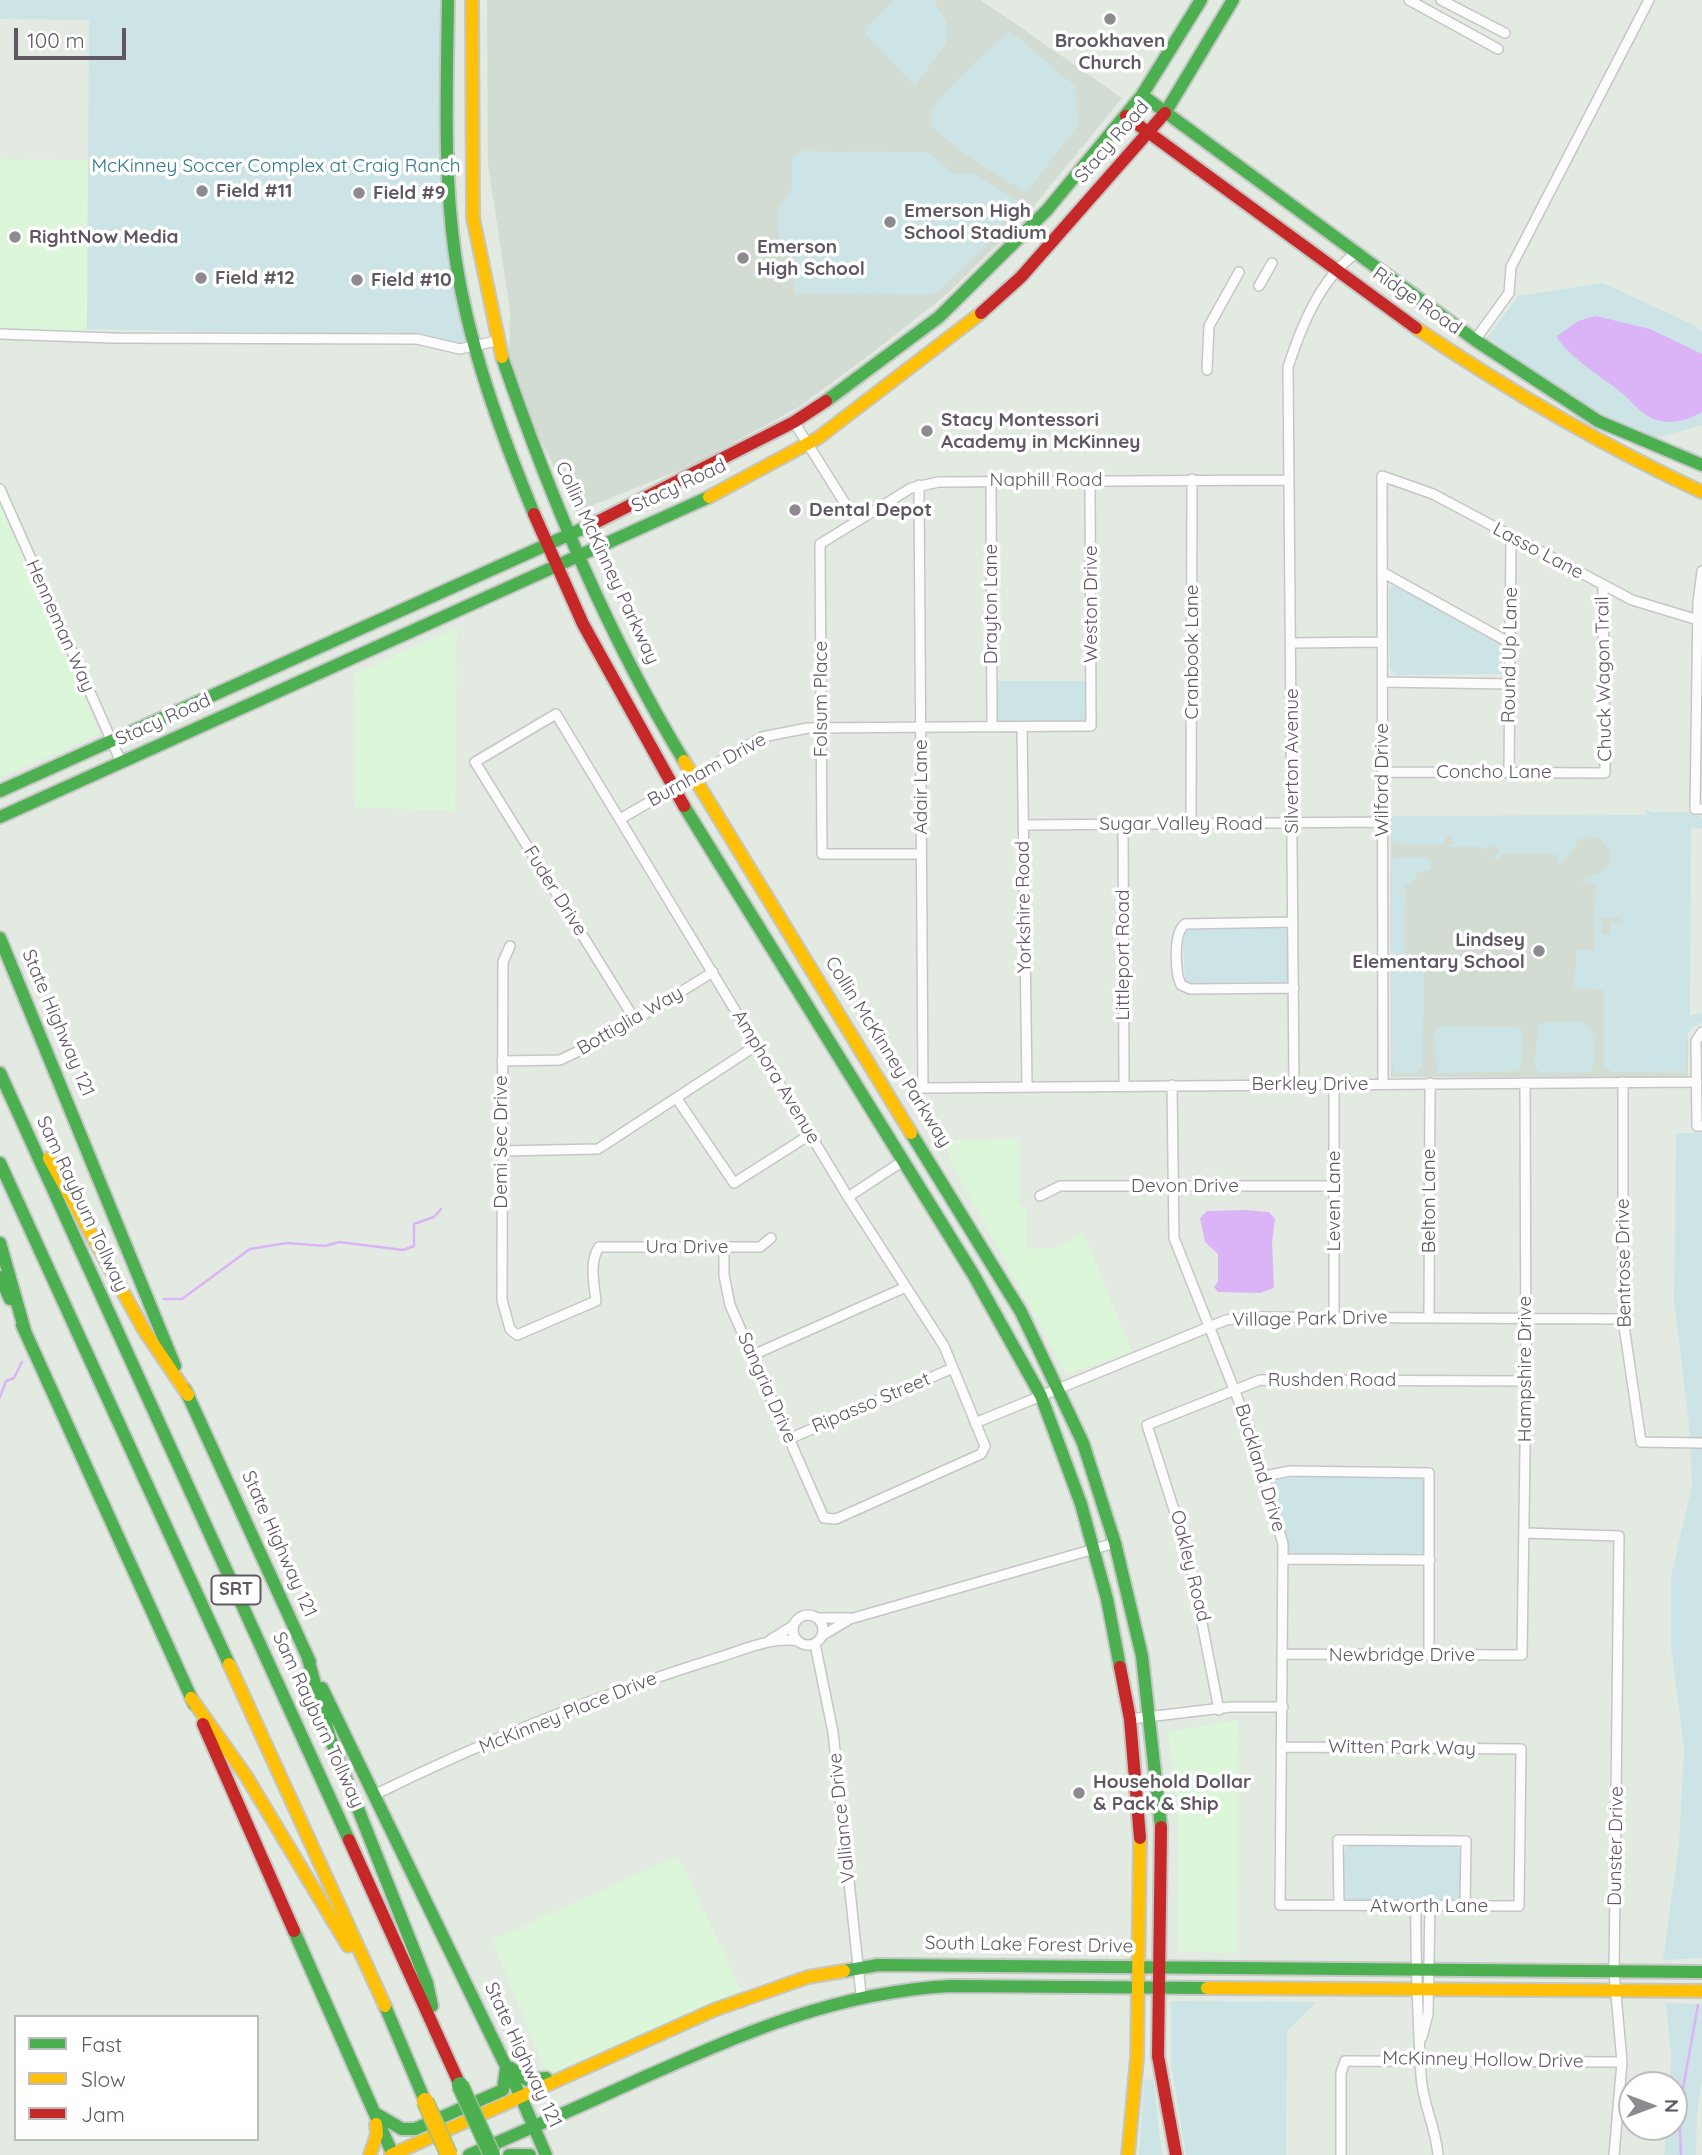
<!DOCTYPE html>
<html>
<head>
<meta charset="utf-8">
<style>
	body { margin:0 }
	#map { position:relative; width:1702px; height:2155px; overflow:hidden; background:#e3eae2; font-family:Quicksand,sans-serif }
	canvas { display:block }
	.legend { position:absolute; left:14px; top:2015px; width:245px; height:126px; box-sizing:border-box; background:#fff; border:2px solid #bfbcc0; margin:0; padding:9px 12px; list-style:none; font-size:21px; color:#5f5862 }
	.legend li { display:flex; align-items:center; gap:14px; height:35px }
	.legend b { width:35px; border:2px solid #bfbcc0 }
	.north { position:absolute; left:1618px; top:2071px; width:70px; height:70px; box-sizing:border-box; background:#fff; border:2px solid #bfbcc0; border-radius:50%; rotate:90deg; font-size:19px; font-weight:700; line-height:28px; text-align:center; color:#5f5862 }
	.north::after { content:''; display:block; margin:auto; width:24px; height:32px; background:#8d8b8f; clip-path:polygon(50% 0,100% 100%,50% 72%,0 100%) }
	.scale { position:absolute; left:14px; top:28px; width:112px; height:32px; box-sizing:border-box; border:4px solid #5f5862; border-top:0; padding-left:9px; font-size:21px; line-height:24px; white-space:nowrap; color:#5f5862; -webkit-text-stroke:5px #fff; paint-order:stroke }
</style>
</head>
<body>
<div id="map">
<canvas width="1702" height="2155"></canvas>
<ul class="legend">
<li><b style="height:9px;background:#4caf50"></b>Fast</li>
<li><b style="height:9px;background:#ffc107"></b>Slow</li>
<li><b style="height:9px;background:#c62828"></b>Jam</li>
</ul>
<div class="north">N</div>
<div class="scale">100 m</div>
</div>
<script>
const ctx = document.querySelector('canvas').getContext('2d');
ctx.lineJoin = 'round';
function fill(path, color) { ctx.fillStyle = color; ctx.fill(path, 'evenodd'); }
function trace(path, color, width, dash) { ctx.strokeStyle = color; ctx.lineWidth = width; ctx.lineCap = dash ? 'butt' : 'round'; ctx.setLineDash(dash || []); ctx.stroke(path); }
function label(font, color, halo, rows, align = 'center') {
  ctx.font = font + ' Quicksand,sans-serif'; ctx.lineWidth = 7; ctx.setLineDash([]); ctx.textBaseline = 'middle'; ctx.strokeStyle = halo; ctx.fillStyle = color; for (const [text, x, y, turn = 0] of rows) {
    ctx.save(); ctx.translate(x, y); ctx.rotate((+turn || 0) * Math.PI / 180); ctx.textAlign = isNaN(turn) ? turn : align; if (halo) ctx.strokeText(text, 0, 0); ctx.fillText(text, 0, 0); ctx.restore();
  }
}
const commercial = new Path2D(`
	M0 159 88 160 87 329 55 337 0 334Z
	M0 504 100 734 0 777Z
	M457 628 455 811 355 807 354 673Z
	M1019 1139V1206H1026V1249L1058 1248 1083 1232 1132 1352 1066 1374 950 1160 945 1140Z
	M1238 1720 1237 1953 1178 1951 1177 1804 1168 1732Z
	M675 1857 683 1865 741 1991 547 2075 492 1940Z`);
const education = new Path2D(`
	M487 0H981L1122 98 1021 222 947 294 876 350 799 407 695 464 576 512 531 420 509 355 510 310 488 165Z
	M1678 816 1687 826 1688 1077H1391V817Z`);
const green = new Path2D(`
	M0 0H444L460 307 465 340 457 346 418 335 87 329 89 20 0 19Z
	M894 0H933L947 22V42L915 86 866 35V28Z
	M1010 31 1075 86 1078 125 1026 193 963 153 932 127 931 109 957 79Z
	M801 151 927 152 954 174H974L1019 202 979 253 933 295 795 294V258L781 240 777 228 780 205 792 188V159Z
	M1603 283 1696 326 1702 332V425L1649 440 1548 382 1488 337 1518 296Z
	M1397 585 1502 645V674L1396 675 1390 669 1389 588Z
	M997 681H1087V719L1077 723H1000L996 718Z
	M1646 809 1652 812H1697L1702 815H1697L1702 818V829L1691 827 1690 1003V1015L1702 1013V1023C1679 1027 1689 1056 1685 1071L1612 1072 1604 1065V990L1574 988 1577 950H1595V921H1603L1602 934H1610V923L1605 921 1619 924 1623 922 1619 917 1595 919 1596 883 1581 882C1594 872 1629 869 1601 840L1590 836 1579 839 1566 860 1558 863V855L1551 854H1502L1499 861 1494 857 1500 850 1493 844 1487 851 1482 847H1448L1453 843 1452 836H1446L1444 845 1398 844 1392 841V816L1646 815Z
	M1397 857H1425L1431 862 1430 870 1419 871 1412 883H1405L1404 953 1411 954 1410 957 1392 954V859Z
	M1286 925 1289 980 1286 984H1190L1185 981 1183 934 1186 928Z
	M1399 969H1419L1424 974 1422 1067 1416 1073 1398 1074 1393 1069 1392 974Z
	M1583 1022C1598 1027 1596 1059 1591 1072L1541 1073 1534 1066 1539 1023Z
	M1439 1026 1519 1027 1523 1034 1520 1071 1437 1073 1435 1032Z
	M1676 1133H1702V1958L1663 1960 1679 1844 1684 1750 1671 1647V1577L1692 1485 1689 1424 1674 1301Z
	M1420 1474 1426 1478 1424 1535 1427 1538 1423 1557 1305 1554 1302 1557H1290L1286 1553V1535L1276 1494 1270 1483 1272 1478Z
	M1349 1845 1457 1846 1462 1855 1461 1898 1457 1903 1359 1900 1347 1902 1342 1900V1853Z
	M1171 2001 1316 2002 1287 2031 1286 2155H1186L1171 2064Z
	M1666 2003 1702 2004V2077L1697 2113 1696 2155H1664L1667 2127H1674V2085H1670L1671 2055Z
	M1153 2079 1162 2155H1139L1144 2080Z`);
const water = new Path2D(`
	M1596 316 1650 329 1702 354V412C1690 419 1675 424 1661 421 1642 418 1632 400 1617 389 1595 373 1573 359 1556 337L1578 321Z
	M1244 1210 1269 1212 1275 1219 1272 1242 1274 1288 1260 1293 1218 1292 1214 1287 1218 1282V1254L1205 1242 1200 1218 1207 1211Z`);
const stream = new Path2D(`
	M164 1299H182L250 1249 287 1243 325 1246 339 1242 403 1250 414 1246V1224L434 1217 441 1209
	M0 1397 6 1381 14 1378 22 1362
	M1681 2155 1679 2111 1698 2005`);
const street = new Path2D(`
	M1409 0 1498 49
	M1441 0 1505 33
	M1259 286 1272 263
	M0 334 113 338 417 339 460 349 496 341
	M1475 340 1509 293 1511 267 1649 0
	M1207 370 1209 326 1239 272
	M794 422 856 521
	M991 480 992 727
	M919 485 923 1088 1697 1082
	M0 489 121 762
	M1702 571 1698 603 1695 809H1702
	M1382 572 1510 643
	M1291 643 1382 642
	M1382 682 1510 684
	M1022 728 1027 1086
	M1382 772 1605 773 1603 585
	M1509 772 1511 537
	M620 819 762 737 808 728 1091 726 1090 481
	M1123 824 1124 1085
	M1191 824 1192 479
	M1023 825 1382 822
	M921 854H822L820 544 911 488 939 482 1289 480
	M1293 922 1185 924C1173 933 1175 972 1181 985L1190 989 1294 988
	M510 946 503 962 502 1300 510 1329 517 1335 596 1301C594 1283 589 1263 599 1247H760L771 1238
	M635 1020 475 762 556 714 848 1197 944 1346 985 1446 981 1454 836 1519 824 1518 730 1305 724 1275V1247
	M1702 1032 1696 1041 1697 1126H1702
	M502 1061 560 1060 604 1039 713 972
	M1623 1082V1319L1641 1442 1702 1443
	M1294 1084 1288 367C1301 327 1320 279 1355 254
	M1334 1084V1318
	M1383 1084 1382 476 1433 494 1632 600 1698 620
	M1172 1085 1174 1238 1251 1432 1283 1544 1280 1905 1519 1906 1521 1749 1284 1747
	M677 1099 734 1183 811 1134
	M501 1151 598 1149 757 1045
	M1040 1196 1060 1186H1333
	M848 1197 903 1161
	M1429 1318 1430 1083
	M753 1355 906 1287
	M975 1423 1226 1320 1251 1317 1623 1319
	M789 1439 953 1368
	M1265 1476 1290 1471 1429 1473V1654
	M1525 1533 1619 1536 1614 1972 1622 2062 1614 2155
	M1285 1559 1430 1560
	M793 1630a15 15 0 1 1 30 0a15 15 0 1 1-30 0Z
	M818 1618H849
	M823 1635 850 1619 1115 1543
	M770 1640 794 1625
	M815 1644 833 1732 861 1994
	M1283 1654 1522 1655 1526 1381 1525 1083
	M1219 1710 1189 1557 1147 1425 1260 1380 1526 1381
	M1130 1719 1231 1707H1283
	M374 1795C484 1741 604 1693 720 1657 743 1650 773 1636 798 1641
	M1339 1905 1338 1840 1466 1841 1465 1906
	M1416 1907C1415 1963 1418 2019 1421 2075 1422 2102 1436 2128 1438 2155
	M1422 2037 1428 2014 1430 1906
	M1341 2155V2073L1345 2061 1622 2062`);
const fast = new Path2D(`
	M448 0C447 85 443 171 455 255 468 344 500 431 534 514
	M1142 95 1475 340 1598 421 1702 465
	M1165 113 1233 0
	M502 357C550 497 607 634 684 761
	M826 401 939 317 1047 210 1142 95 1201 0
	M0 791 595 523
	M684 806 973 1274 1041 1396 1081 1504 1107 1599 1120 1667
	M0 817 709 497
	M0 938 175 1366
	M0 1073 349 1840
	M911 1133 1021 1312 1083 1443 1115 1543 1142 1656 1161 1827
	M0 1163 229 1664
	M0 1243 25 1331
	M0 1277 10 1299
	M22 1325 194 1704
	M185 1389 310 1662
	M307 1655 330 1738 427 1983 432 2006
	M322 1688 521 2097 546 2155
	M294 1931 393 2155
	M844 1971 878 1965 1702 1972
	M385 2006 425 2101
	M511 2068 527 2080 546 2078
	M378 2115 402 2129H415L503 2090 506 2068
	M469 2155C526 2130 583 2105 640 2079 744 2033 836 1992 951 1986L1207 1988
	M509 2155H530`);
const slow = new Path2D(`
	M472 0 473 218 502 357
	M1416 328C1508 390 1601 445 1702 492
	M709 497 818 438 981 313
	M684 761 911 1133
	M49 1158 144 1330 188 1395
	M229 1664 385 2006
	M191 1698 246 1776 348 1946
	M1207 1988 1702 1991
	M370 2155 377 2134 376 2124
	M391 2155 714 2010 808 1977 844 1971
	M1128 2155 1137 2058 1140 1838`);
const jam = new Path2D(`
	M1126 116 1416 328
	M981 313 1021 277 1165 113
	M534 514 583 624 684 806
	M595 523 794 422 826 401
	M1120 1667 1130 1719 1140 1838
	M203 1724 294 1931
	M1161 1827 1158 2056 1176 2155
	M349 1840 460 2085`);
const fastBridge = new Path2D(`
	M460 2085 492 2155`);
const slowBridge = new Path2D(`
	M425 2101 449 2155`);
const markers = [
	[1110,19,7,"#8d8b8f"],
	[202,191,7,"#8d8b8f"],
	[359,193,7,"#8d8b8f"],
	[890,222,7,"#8d8b8f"],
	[15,237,7,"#8d8b8f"],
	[743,258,7,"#8d8b8f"],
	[201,278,7,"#8d8b8f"],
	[357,280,7,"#8d8b8f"],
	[927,431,7,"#8d8b8f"],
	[795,510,7,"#8d8b8f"],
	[1539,951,7,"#8d8b8f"],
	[1079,1793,7,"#8d8b8f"]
];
const shields = [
	[236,1590,49]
];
const shieldNames = [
	["SRT",236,1590]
];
const poiNames = [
	["Brookhaven",1110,41,"center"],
	["Church",1110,63,"center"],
	["Field #11",216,191],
	["Field #9",373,193],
	["Emerson High",904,211],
	["School Stadium",904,233],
	["RightNow Media",29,237],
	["Emerson",757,247],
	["High School",757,269],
	["Field #12",215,278],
	["Field #10",371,280],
	["Stacy Montessori",941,420],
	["Academy in McKinney",941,442],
	["Dental Depot",809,510],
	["Lindsey",1525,940,"right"],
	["Elementary School",1525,962,"right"],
	["Household Dollar",1093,1782],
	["& Pack & Ship",1093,1804]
];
const streetNames = [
	["Stacy Road",1112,142,-49],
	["Ridge Road",1417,301,35],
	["Naphill Road",1046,480],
	["Stacy Road",679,486,-25],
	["Lasso Lane",1538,551,28],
	["Collin McKinney Parkway",607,563,65],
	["Drayton Lane",991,604,-90],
	["Weston Drive",1091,604,-90],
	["Henneman Way",60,626,66],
	["Cranbook Lane",1192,652,-90],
	["Round Up Lane",1510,655,-89],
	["Chuck Wagon Trail",1604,679,-91],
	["Folsum Place",821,699,-90],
	["Stacy Road",163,720,-24],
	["Silverton Avenue",1292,761,-90],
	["Burnham Drive",707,770,-29],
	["Concho Lane",1494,772],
	["Wilford Drive",1382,780,-90],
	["Adair Lane",921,787,-90],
	["Sugar Valley Road",1181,824],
	["Fuder Drive",555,891,58],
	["Yorkshire Road",1024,907,-91],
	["Littleport Road",1123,955,-90],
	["Bottiglia Way",630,1021,-30],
	["State Highway 121",58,1023,67],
	["Collin McKinney Parkway",888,1052,58],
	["Amphora Avenue",776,1077,59],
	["Berkley Drive",1310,1084],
	["Demi Sec Drive",501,1142,-90],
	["Devon Drive",1185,1186],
	["Leven Lane",1334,1201,-90],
	["Belton Lane",1429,1201,-90],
	["Sam Rayburn Tollway",82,1204,65],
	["Ura Drive",687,1247],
	["Bentrose Drive",1624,1263,-91],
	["Village Park Drive",1310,1319,-1],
	["Hampshire Drive",1525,1369,-90],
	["Rushden Road",1332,1380],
	["Sangria Drive",767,1388,66],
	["Ripasso Street",871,1403,-23],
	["Buckland Drive",1260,1468,73],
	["State Highway 121",279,1544,66],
	["Oakley Road",1190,1566,76],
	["Newbridge Drive",1402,1655],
	["McKinney Place Drive",568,1713,-22],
	["Sam Rayburn Tollway",318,1720,65],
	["Witten Park Way",1402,1748,1],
	["Valliance Drive",842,1818,-96],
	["Dunster Drive",1616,1846,-89],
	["Atworth Lane",1429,1906],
	["South Lake Forest Drive",1029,1945,1],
	["State Highway 121",523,2055,65],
	["McKinney Hollow Drive",1483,2060,1]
];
const parkNames = [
	["McKinney Soccer Complex at Craig Ranch",276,166]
];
fill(commercial, '#dcf6d9');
fill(education, '#d3dcd2');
fill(green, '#cce4e5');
fill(water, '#dab4f6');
trace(stream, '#dab4f6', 2.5);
trace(street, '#c6c6c6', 12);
trace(fast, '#c5c6c6', 16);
trace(slow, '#c5c6c6', 16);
trace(jam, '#c5c6c6', 16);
trace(street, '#fbfcfb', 9);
trace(fast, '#4caf50', 12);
trace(slow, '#ffc107', 12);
trace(jam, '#c62828', 12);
trace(fastBridge, '#98c190', 19, []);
trace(slowBridge, '#98c190', 19, []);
trace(fastBridge, '#4caf50', 16);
trace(slowBridge, '#ffc107', 16);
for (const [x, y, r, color] of markers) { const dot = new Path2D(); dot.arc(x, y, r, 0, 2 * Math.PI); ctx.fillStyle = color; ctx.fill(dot); trace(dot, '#fff', 2.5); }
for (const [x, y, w] of shields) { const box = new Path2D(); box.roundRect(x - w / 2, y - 14.5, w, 29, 5); ctx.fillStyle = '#fff'; ctx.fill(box); trace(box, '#5f5862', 2); }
label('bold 18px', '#5f5862', null, shieldNames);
label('bold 19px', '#5f5862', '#fff', poiNames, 'left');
label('19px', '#5f5862', '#fff', streetNames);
label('19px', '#307789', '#fff', parkNames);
</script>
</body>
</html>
